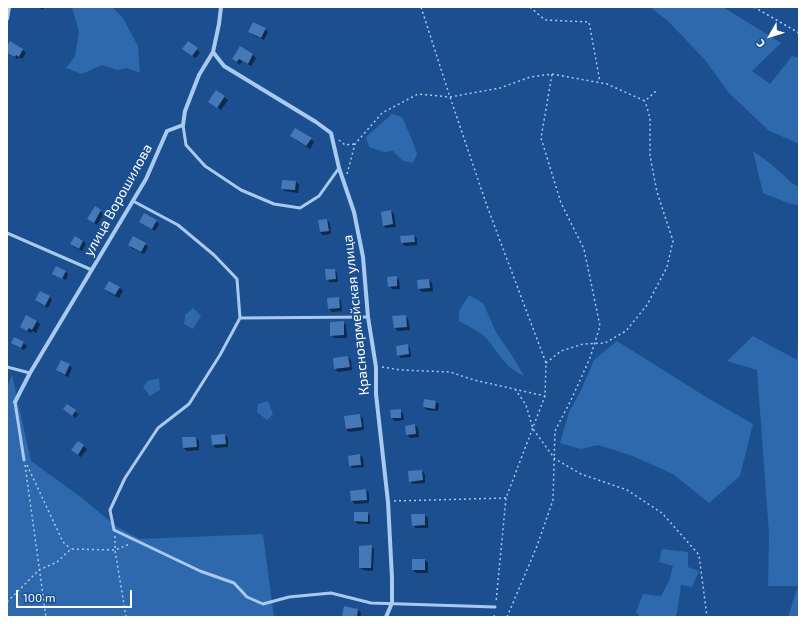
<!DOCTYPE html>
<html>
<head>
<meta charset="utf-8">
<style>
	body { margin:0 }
	#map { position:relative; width:806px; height:624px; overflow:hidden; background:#1b4f8f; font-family:"Exo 2",sans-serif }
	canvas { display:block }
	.frame { position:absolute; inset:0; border:8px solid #fff; pointer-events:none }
	.north { position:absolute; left:750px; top:16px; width:40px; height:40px; -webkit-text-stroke:3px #1b4f8f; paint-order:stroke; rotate:231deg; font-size:11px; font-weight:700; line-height:16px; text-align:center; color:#fff }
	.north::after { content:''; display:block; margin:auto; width:14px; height:18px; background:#fff; clip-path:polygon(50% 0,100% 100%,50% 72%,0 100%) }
	.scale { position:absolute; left:16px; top:590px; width:116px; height:18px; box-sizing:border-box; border:2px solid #fff; border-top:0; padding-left:5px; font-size:12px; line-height:14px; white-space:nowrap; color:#fff; -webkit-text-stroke:3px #1b4f8f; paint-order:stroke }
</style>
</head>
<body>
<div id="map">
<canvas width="806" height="624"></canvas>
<div class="frame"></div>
<div class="north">С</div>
<div class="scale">100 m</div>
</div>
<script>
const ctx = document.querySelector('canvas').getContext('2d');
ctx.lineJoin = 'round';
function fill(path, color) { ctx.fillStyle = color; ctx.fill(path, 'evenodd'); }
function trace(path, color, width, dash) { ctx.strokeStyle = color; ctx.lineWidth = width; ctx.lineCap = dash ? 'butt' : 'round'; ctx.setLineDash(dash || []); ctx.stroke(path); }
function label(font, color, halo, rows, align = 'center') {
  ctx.font = font + ' "Exo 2",sans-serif'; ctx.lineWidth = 4; ctx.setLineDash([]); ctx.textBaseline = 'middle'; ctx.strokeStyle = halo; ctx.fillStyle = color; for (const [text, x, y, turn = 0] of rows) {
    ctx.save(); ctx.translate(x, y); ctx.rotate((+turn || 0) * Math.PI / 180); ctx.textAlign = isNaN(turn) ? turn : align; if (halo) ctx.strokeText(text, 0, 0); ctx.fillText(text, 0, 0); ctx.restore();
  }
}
const green = new Path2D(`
	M72 7H112L123 18 138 46 140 73 127 68 117 70 102 65 82 74 66 68 75 56 79 32Z
	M650 7H723L781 43 752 71 770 84 792 56 799 58V144L768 130 728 92 705 60 668 21Z
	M392 114 402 117 413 142 417 154 413 163 403 161 393 151 384 152 369 147 366 137Z
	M753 151 771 164 792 183 799 187V205L791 204 763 193Z
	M469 295 483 303 496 332 513 357 524 376C503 366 500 354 486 338 479 331 468 326 459 321V311Z
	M193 308 201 316 193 329 184 324 185 315Z
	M799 320V617H788L798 586H768L769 534 757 370 727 361 753 336 797 360Z
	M617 341 706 397 753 424 740 476 709 503 673 474 630 455 598 445 581 449 560 443 569 412 581 390 594 360Z
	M12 375 31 461 82 498 117 527 140 539 263 534 274 617H7V387Z
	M159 378 160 390 150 396 143 387 148 381Z
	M268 401 273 414 267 420 257 412 258 404Z
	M662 549 688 552V567L699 571 692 587 681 585 677 613 675 617H640L636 612 643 594 661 596 669 581 673 566 659 562Z`);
const shadow = new Path2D(`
	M38 7H44L43 10Z
	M265 29 268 32 264 40 253 35 250 32Z
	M188 42 200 52 196 58 187 52Z
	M240 47 253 55 256 58 251 66 242 61 240 65 233 59Z
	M7 48 23 50 26 53 22 59 19 57 18 59 7 53Z
	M217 91 228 100 221 110 213 104Z
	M291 136 311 139 314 142 310 149 294 139Z
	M296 182 299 185 298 193 285 191 282 188Z
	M95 208 104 214 97 225 89 219Z
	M391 211 394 214 396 227 386 228 383 225Z
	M327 220 330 223 331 234 323 235 320 232Z
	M141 221H156L159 224 155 231 144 224Z
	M414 236 417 239V245L405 246 402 243Z
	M75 237 83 241 86 244 82 251 74 247 71 244Z
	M145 244 148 247 144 254 132 248 130 245Z
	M334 270 337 273 338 282H330L327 279Z
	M65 271 68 274 66 280 56 275V276L53 274Z
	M396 277 399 280 400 289H392L389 286Z
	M429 280 432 283 433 291 422 292 419 289Z
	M109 282 120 288 123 291 119 298 108 292 105 289Z
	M50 297 52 300 48 308 39 303 36 300Z
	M338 298 341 301 342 311 332 312 329 309Z
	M405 316 408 319 410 330 398 331 395 328 393 317Z
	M37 321 40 324 36 333 32 331 31 333 25 330 22 327Z
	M343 322 346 325 347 338H334L331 335Z
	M15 338 24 343 27 346 24 350 15 345 12 342Z
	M407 346 410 348 411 357 401 358 398 355Z
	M348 357 351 360 352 370 338 372 335 369Z
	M69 365 72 368 68 377 60 373 57 370Z
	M436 402 439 404 438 411 427 410 424 407Z
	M67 405 78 414 76 418 64 409Z
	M400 410 403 413 404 420 395 421 392 418Z
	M360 415 363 418 364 430 349 432 346 429Z
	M415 425 418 428 419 437 410 438 407 435 406 426Z
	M225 435 228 438V447L216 448 213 445Z
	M196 438 199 441V450L187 451 184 448Z
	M78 442 87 449 81 457 75 453Z
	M360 455 363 458 364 467 353 468 350 465Z
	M422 471 425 474V483L413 484 410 481Z
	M366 490 369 493V503L355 504 352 501 351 492Z
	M367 513 370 516V524H358L355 521Z
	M425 515 428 518V528H416L413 525Z
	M371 546 374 549 373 571 363 570 360 567Z
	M425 560 428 563V573H416L413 570Z
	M358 610 361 613 360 617H343Z`);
const building = new Path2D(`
	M253 22 266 28 261 38 248 32Z
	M10 41 23 49 19 57 16 55 15 57 7 53V46Z
	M188 41 198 48 192 56 182 49Z
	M240 46 253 54 248 64 239 59 237 62 232 59Z
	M216 90 225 96 217 108 208 102Z
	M295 128 312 138 306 146 290 136Z
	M282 180 296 181 295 190 281 189Z
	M95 206 101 210 94 223 87 219Z
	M391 210 393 224 383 226 381 212Z
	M144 213 157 220 152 229 139 222Z
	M327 219 329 231 320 232 318 220Z
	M414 235 415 242 401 243 400 236Z
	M75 236 83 241 79 249 70 244Z
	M133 236 146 243 141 252 128 245Z
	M56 266 66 271 62 279 52 274Z
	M325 269H335L336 279 326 280Z
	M397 276V286L388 287 387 277Z
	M429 279 430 288 418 289 417 280Z
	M109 281 120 287 115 295 104 289Z
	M40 291 50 296 45 306 35 300Z
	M339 297 340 308 328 309 327 298Z
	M26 315 37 321 32 330 29 328 27 331 20 327Z
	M406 315 407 327 394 328 392 316Z
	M344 321V335L330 336V322Z
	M14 337 24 342 21 348 11 343Z
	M408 344 409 354 397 356 396 346Z
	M348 356 350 367 334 369 333 358Z
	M61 360 70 364 65 375 56 370Z
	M424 399 436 401 435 409 423 407Z
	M67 404 76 410 72 416 63 409Z
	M401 409V418H391L390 410Z
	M360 414 362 427 346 429 344 416Z
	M415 424 416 434 406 435 405 426Z
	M225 434 226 444 212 445 211 435Z
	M182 437H196L197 447 183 448Z
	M78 441 84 445 78 455 71 450Z
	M360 454 361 465 349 466 348 456Z
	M422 470 423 480 409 482 408 471Z
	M366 489 367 500 351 501 350 491Z
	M354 512H368V522L354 521Z
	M411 514H425V525L412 526Z
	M372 545 371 568H359V546Z
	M412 559H425V570H412Z
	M344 606 358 609 357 617H342Z`);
const path = new Path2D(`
	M421 7 450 97 487 206 546 363 545 396 506 498 496 602
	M530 7 545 20 589 22 600 82
	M754 7 799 33
	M339 140 345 145 355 144
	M347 174 355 144 382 113 418 94 450 97 500 88 530 77 552 74 607 84 645 101 656 91
	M546 363 561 351 583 344 605 343 626 331 647 305 667 267 673 241 657 192 650 156V118L645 101
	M382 367 401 370 450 372 474 380 545 396
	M515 389 526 405 533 429 555 459 581 474 627 490 662 513 699 555 707 617
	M25 465 46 617
	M27 465 63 542 71 549
	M394 501 506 498
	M7 602 39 570 57 562 71 549 115 550V536
	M126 617 115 550 130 544
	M494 617 495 612
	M507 617 537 546 553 500 555 431 572 398 590 358 600 326 584 249 561 203 541 138 552 74`);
const service = new Path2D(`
	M183 125 186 145 205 166 241 190 274 204 300 208 319 196 339 168
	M133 201 178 225 214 255 237 279 240 318 220 355 189 404 158 428 125 478 110 510 114 530 200 571 234 583 247 597 263 604 289 597 331 593 371 603 495 607
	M7 233 92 270
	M240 318 368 317
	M7 367 30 373
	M15 402 24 460`);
const minor = new Path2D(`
	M7 19 9 7
	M213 52 224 66 316 122 331 133 339 168 354 212 363 257 368 317 376 367V394L388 502 392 578V603L386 617
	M15 402 30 373 146 179 167 131 183 125 185 111 199 75 213 52 219 24 221 7`);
const streetNames = [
	["улица Ворошилова",118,200,-61],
	["Красноармейская улица",356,315,-96]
];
fill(green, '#2e69ad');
fill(shadow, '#0007');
fill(building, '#4478b7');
trace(path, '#a9c9ee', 1.5, [2, 3]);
trace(service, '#a9c9ee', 3);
trace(minor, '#a9c9ee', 4);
label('14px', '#fff', '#1b4f8f', streetNames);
</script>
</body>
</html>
